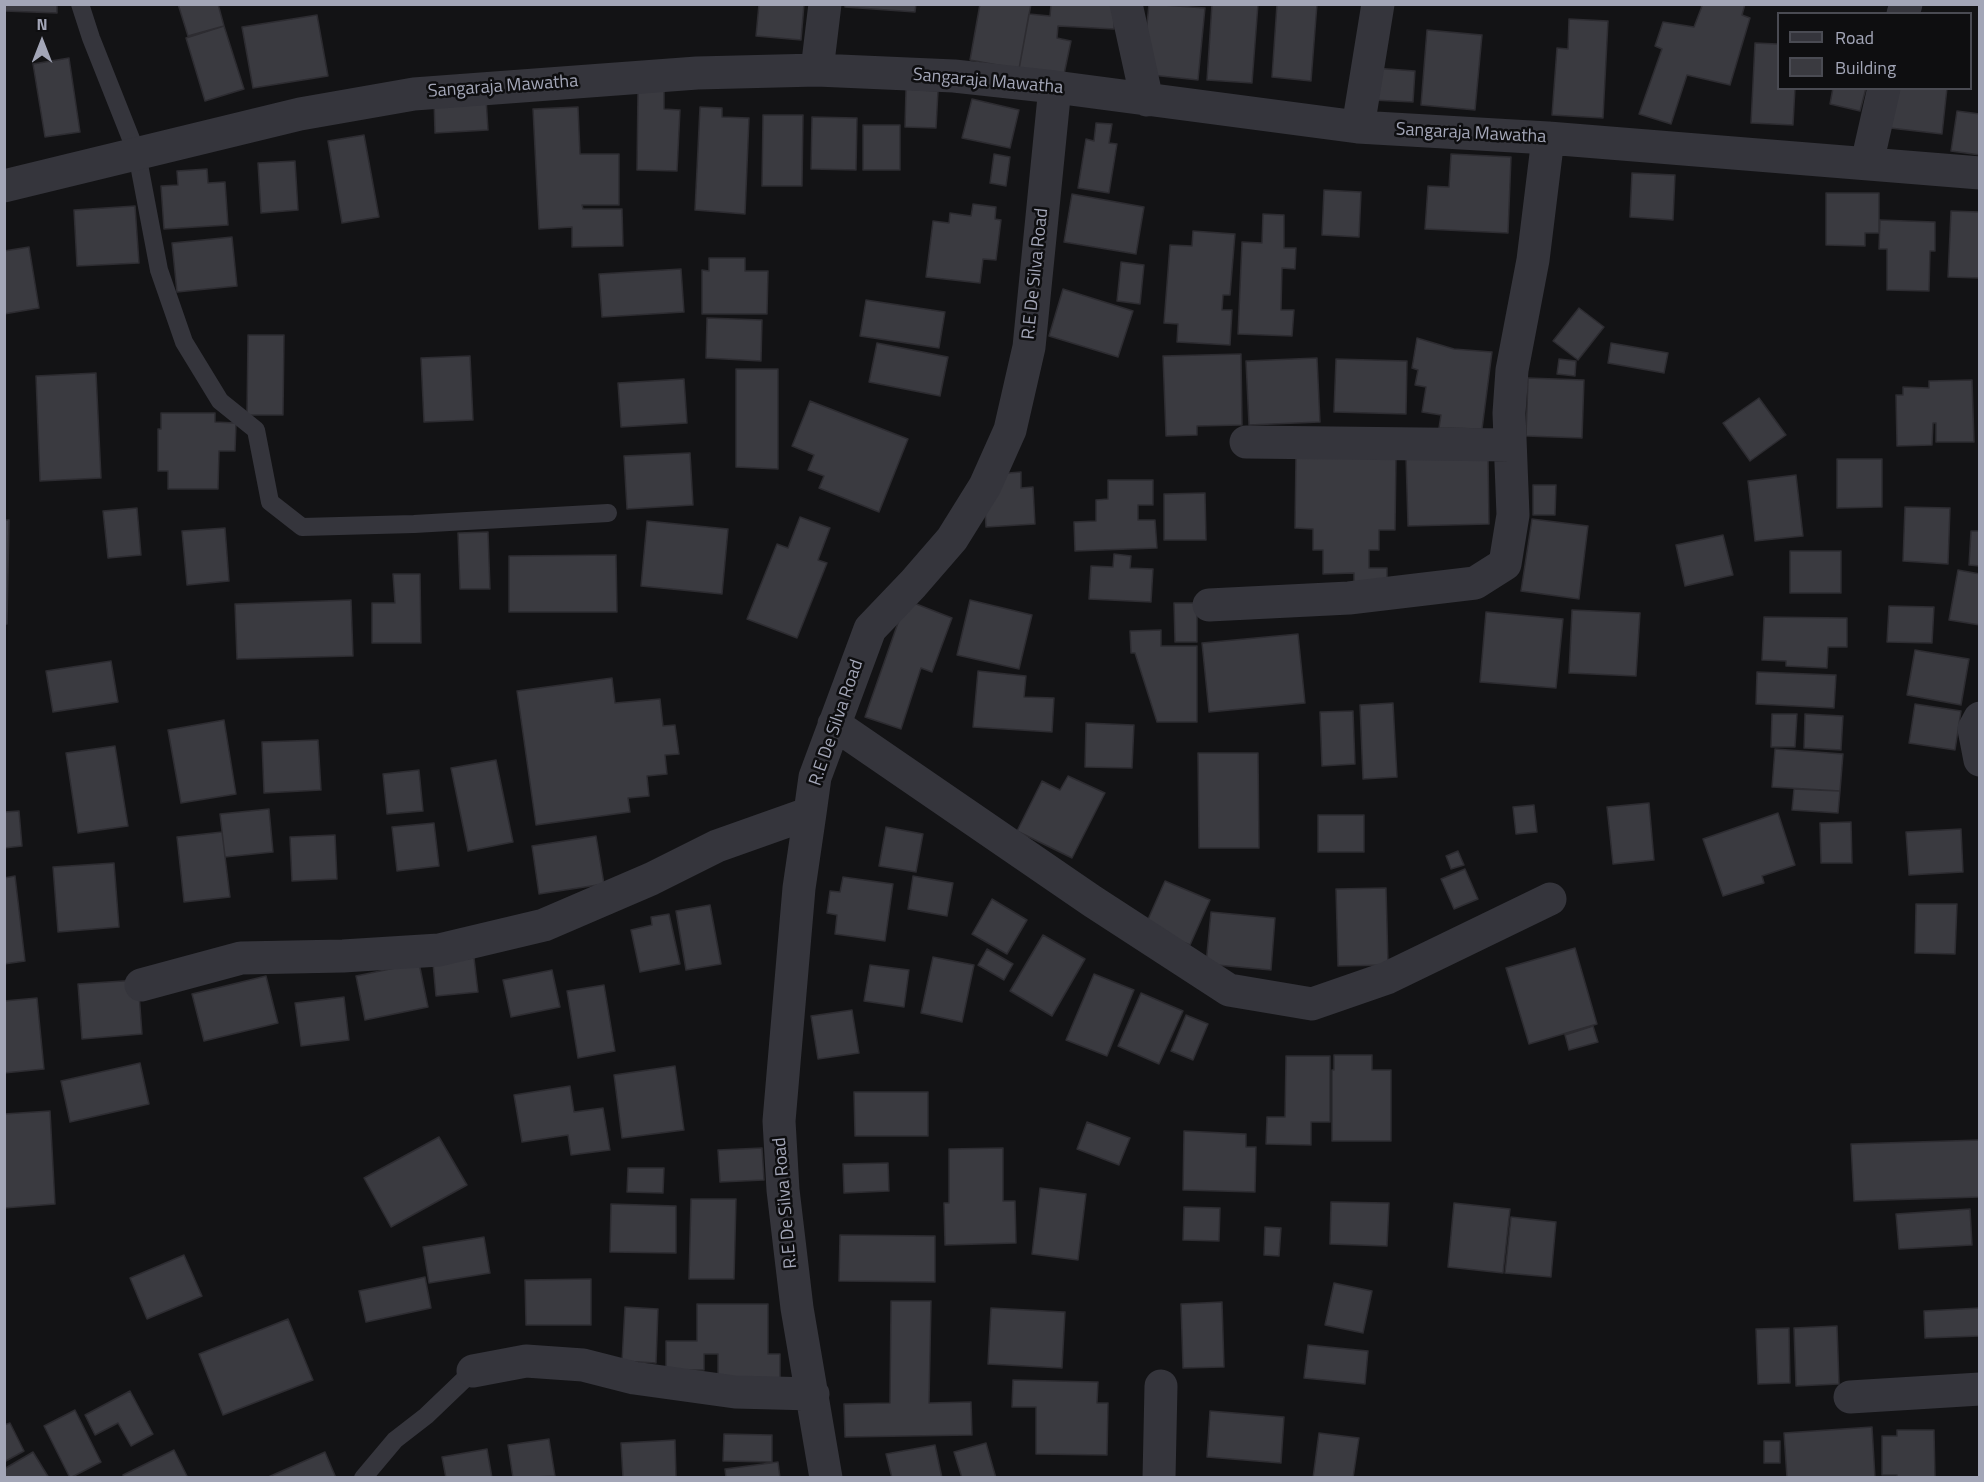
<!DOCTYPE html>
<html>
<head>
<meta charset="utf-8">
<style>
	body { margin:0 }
	#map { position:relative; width:1984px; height:1482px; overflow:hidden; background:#131315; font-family:"Titillium Web",sans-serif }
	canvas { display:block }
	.frame { position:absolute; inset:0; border:6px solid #a3a6b7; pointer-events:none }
	.legend { position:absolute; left:1777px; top:12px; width:195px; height:78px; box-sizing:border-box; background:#0e0e10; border:2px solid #4a4b53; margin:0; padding:8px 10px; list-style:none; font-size:18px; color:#a3a6b7 }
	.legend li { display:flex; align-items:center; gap:12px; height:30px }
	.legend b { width:30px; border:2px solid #4a4b53 }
	.north { position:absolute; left:12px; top:12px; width:60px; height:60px; -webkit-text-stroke:4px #0e0e10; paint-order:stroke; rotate:0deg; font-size:16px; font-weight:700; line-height:24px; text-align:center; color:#a3a6b7 }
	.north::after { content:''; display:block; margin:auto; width:21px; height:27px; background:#a3a6b7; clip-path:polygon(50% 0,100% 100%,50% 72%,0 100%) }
</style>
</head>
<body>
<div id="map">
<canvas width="1984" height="1482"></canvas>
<div class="frame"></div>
<ul class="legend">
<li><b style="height:8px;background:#35353c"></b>Road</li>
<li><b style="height:16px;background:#3a3a40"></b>Building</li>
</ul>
<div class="north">N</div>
</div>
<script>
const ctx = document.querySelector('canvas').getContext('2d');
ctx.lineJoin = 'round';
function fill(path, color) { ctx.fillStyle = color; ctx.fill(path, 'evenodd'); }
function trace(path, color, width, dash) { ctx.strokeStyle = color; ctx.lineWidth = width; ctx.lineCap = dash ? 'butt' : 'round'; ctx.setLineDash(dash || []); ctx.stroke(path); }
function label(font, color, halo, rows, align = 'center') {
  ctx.font = font + ' "Titillium Web",sans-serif'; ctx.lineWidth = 5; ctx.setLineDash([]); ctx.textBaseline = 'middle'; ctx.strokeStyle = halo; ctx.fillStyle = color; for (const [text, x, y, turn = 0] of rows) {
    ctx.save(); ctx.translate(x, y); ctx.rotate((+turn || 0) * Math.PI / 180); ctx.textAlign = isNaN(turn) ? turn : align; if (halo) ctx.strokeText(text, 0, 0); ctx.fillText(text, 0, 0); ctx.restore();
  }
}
const building = new Path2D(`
	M4 4H57V13L4 11Z
	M178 4H218L224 26 188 36Z
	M759 4H804L801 40 756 36Z
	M845 4H916L915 12 845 7Z
	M980 4H1031L1019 69 970 60Z
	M1051 4H1115L1114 29 1058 26 1057 38 1071 41 1063 79 1019 69 1029 14 1050 16Z
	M1149 4 1205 8 1198 80 1142 74Z
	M1212 4H1258L1252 83 1207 80Z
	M1277 4H1317L1311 81 1272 77Z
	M1698 4H1745L1742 15 1750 18 1730 85 1687 75 1671 124 1639 114 1662 49 1655 46 1663 22 1694 27 1702 6Z
	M317 15 328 76 253 88 242 27Z
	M1569 19 1608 21 1603 118 1552 115 1557 48 1568 49Z
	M224 26 244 89 205 101 186 38Z
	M1427 30 1482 35 1475 110 1421 105Z
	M1755 43 1778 44V88H1795L1793 125 1751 123Z
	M69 58 80 132 45 137 33 64Z
	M1375 68 1415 71 1413 102 1372 100Z
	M638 88 664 89V109L680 110 677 171 637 170Z
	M1833 88H1866L1860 111 1830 104Z
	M1895 88H1947L1942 134 1890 128Z
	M906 89 938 91 936 128 905 127Z
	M486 98 488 130 435 133 434 100Z
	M972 99 1019 110 1010 148 962 138Z
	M578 107 580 154H619V205H582L583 209H622L623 246 572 247V227L539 229 533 109Z
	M700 107 722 108V117L749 118 745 214 695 210Z
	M1957 111 1980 114V155L1951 151Z
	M763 115H803L802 186H762Z
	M812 117 857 118 856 170 811 169Z
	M1096 123 1112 124 1109 143 1117 144 1109 193 1078 188 1086 139 1094 141Z
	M863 125H900V170H863Z
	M364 135 379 217 342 223 328 141Z
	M994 154 1010 157 1006 186 990 183Z
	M1451 154 1511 157 1508 233 1425 229 1428 186 1449 187Z
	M295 161 298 210 261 213 258 163Z
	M207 169 208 183 225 182 228 225 164 229 161 186 178 185 177 171Z
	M1632 173 1675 175 1673 220 1630 217Z
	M1324 190 1361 192 1359 237 1322 235Z
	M1826 193H1879V233H1865V246L1826 245Z
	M1072 194 1144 207 1136 254 1064 242Z
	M973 204 996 207 995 219 1001 220 996 260 983 259 980 283 926 277 933 221 949 223 950 213 971 216Z
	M135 206 139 263 77 266 74 210Z
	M1951 211 1980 212V278L1948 277Z
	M1263 214 1284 215V248H1296L1295 269 1282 268 1281 310H1294L1292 336 1238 334 1242 242 1262 243Z
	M1880 220 1935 222V251H1930L1929 291 1887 290V249H1879Z
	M1193 231 1235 234 1230 295H1223L1222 310H1232L1230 345 1177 342 1178 324 1164 323 1170 245 1192 246Z
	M232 237 237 286 177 292 172 243Z
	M29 247 39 308 4 314V251Z
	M709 258H745V271H768L767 314H702V270L709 271Z
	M1121 262 1144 265 1140 304 1117 301Z
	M681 269 684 312 602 317 599 274Z
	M1063 289 1133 311 1118 357 1049 336Z
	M866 300 945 312 939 348 860 336Z
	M1579 308 1604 327 1578 360 1553 341Z
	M707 318 762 320 761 361 706 358Z
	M248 335H284L283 415H247Z
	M1417 338 1454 349 1492 352 1482 429 1439 428 1441 415 1422 412 1426 387 1415 385 1418 370 1412 368Z
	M877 343 948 357 940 396 869 382Z
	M1611 343 1668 353 1664 373 1608 363Z
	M1241 354 1242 425 1197 426V435L1166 436 1163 356Z
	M470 356 473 420 424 422 421 358Z
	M1317 358 1320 422 1249 425 1246 361Z
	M1336 359 1407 361 1406 414 1334 412Z
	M1559 359 1576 361 1575 376 1557 374Z
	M736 369H778V469L736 467Z
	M96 373 101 478 40 481 36 376Z
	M1528 378 1584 380 1582 438 1526 436Z
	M684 379 687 423 621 427 618 383Z
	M1972 380 1974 442H1936V423H1933L1932 445 1897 446 1896 395H1903V387L1929 388V381Z
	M1759 398 1786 435 1750 461 1723 423Z
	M810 401 908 439 879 512 819 488 824 476 808 470 814 455 792 446Z
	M161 413H215V422L236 423 235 451H219L218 489H168V471H158V429H161Z
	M690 453 693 505 627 509 624 456Z
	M1296 454 1396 455 1395 530H1379V550H1369V568H1387V585L1354 584V573L1323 574V550H1313V529L1295 528Z
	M1488 454 1489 524 1408 526 1406 456Z
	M1837 459H1882V507L1837 508Z
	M1021 472V488L1033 487 1035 524 986 527 984 490 996 474Z
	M1796 475 1803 536 1755 541 1748 481Z
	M1108 480H1153V505H1138V520H1155L1157 548 1075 551 1074 522 1096 521V500L1108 499Z
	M1533 485H1556L1555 515H1533Z
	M1205 493 1206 540H1164V494Z
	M1905 507 1950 508 1948 564 1903 561Z
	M137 508 141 555 108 558 103 511Z
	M800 517 830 528 818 560 827 563 797 638 747 619 777 544 788 548Z
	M1532 519 1588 526 1579 599 1521 591Z
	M4 520H9L7 624H4Z
	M647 521 728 529 722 594 641 586Z
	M225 528 229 581 187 585 182 531Z
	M1971 531H1980V566L1969 565Z
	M488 532 490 589H460L458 533Z
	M1723 535 1733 575 1685 586 1676 545Z
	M1790 551H1841V593H1790Z
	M1114 554 1131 556 1130 568 1153 569 1151 602 1089 599 1091 566 1113 567Z
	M616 555 617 612H509V556Z
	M1958 570 1980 574V625L1949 620Z
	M393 574H420L421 643H372V603H395Z
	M351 600 353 656 237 659 235 604Z
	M906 600 952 618 932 672 921 668 901 729 865 717Z
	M970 600 1032 615 1019 669 957 655Z
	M1174 603H1197V642H1175Z
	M1889 606 1934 607 1932 643 1887 642Z
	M1572 610 1640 613 1636 676 1569 673Z
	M1486 612 1563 619 1556 688 1480 682Z
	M1764 617 1847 618V647H1828L1827 668 1786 666V661L1762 660Z
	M1161 630V646H1197V722H1157L1135 653H1131L1130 631Z
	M1298 634 1305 703 1209 712 1202 643Z
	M1915 650 1969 659 1961 705 1907 695Z
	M111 661 118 702 53 712 46 671Z
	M978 671 1026 676 1024 697 1054 698 1052 732 973 727Z
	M1757 672 1836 675 1834 708 1756 704Z
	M612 678 615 703 660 699 663 726 675 725 679 754 665 755 667 774 647 776 649 796 628 798 630 812 536 825 517 691Z
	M1393 703 1397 777 1363 779 1360 705Z
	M1915 704 1961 711 1955 750 1909 743Z
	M1353 711 1355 764 1322 766 1320 712Z
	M1772 714H1797L1795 747H1771Z
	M1805 714 1843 716 1841 750 1804 748Z
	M224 720 236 794 181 803 168 730Z
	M1086 723 1134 725 1132 768 1085 767Z
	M318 740 321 790 264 793 262 742Z
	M115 746 128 826 78 833 66 753Z
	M1775 749 1843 754 1840 791 1772 787Z
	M1198 753H1258L1259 848H1199Z
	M496 760 513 842 468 851 451 768Z
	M419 770 423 811 387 814 383 774Z
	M1068 776 1105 793 1072 858 1017 831 1042 781 1060 790Z
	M1794 789 1840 791 1838 813 1792 810Z
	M1649 803 1654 860 1613 864 1607 807Z
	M1534 805 1537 832 1516 834 1513 807Z
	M269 809 273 852 225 857 220 814Z
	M19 811 22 846 4 848V812Z
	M1778 813 1795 865 1762 876 1764 883 1723 896 1703 839Z
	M1318 815H1364V852H1318Z
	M1851 822 1852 863H1821L1820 823Z
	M434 823 439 866 397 871 392 827Z
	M886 827 923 834 916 872 879 866Z
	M1961 829 1963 872 1909 875 1906 832Z
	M222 832 230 897 184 902 177 837Z
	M335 835 337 879 292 881 290 837Z
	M596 836 604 884 539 894 532 846Z
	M1458 851 1464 865 1451 869 1446 856Z
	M114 863 119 927 58 932 53 867Z
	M1465 869 1478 899 1454 909 1441 879Z
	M15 876 25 961 4 964V878Z
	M913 876 953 883 947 916 908 909Z
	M843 877 893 884 885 941 835 934 837 915 827 913 830 891 840 892Z
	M1165 881 1210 900 1190 945 1145 926Z
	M1386 888 1388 965 1338 966 1336 889Z
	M992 899 1027 920 1007 954 972 934Z
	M1916 904H1957L1955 954 1915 953Z
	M710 905 721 964 686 970 676 911Z
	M1211 912 1275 918 1271 970 1206 964Z
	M669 914 680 964 640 972 631 930 652 925 651 917Z
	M1043 935 1085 959 1052 1016 1010 991Z
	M1575 948 1597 1024 1529 1044 1506 968Z
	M987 949 1013 964 1004 980 978 965Z
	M933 957 974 965 962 1022 921 1013Z
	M474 958 478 992 436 996 433 963Z
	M419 963 428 1007 365 1020 356 976Z
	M870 965 909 970 904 1007 864 1001Z
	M552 970 560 1007 511 1017 503 980Z
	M1094 974 1134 990 1107 1056 1066 1040Z
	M266 976 278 1023 204 1041 192 994Z
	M138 980 142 1034 82 1039 78 984Z
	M604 985 615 1051 578 1058 567 991Z
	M1141 993 1183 1011 1159 1064 1118 1046Z
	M344 997 349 1040 301 1046 295 1003Z
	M37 998 44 1069 4 1073V1001Z
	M852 1010 859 1053 818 1059 811 1016Z
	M1186 1015 1208 1024 1193 1060 1171 1051Z
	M1593 1026 1598 1042 1569 1050 1565 1035Z
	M1334 1055H1372V1070H1391V1141H1332V1070H1334Z
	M1286 1056H1330V1122H1311V1145L1266 1144 1267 1117H1285Z
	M140 1063 149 1104 70 1122 61 1081Z
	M675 1066 684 1130 622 1138 614 1075Z
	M570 1086 574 1112 603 1108 610 1150 571 1155 568 1135 522 1142 514 1095Z
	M854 1092H928V1136H855Z
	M50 1111 55 1204 4 1208V1114Z
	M1087 1122 1130 1138 1119 1165 1077 1149Z
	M1184 1131 1246 1134V1147H1256L1255 1192 1183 1190Z
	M439 1137 467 1185 391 1227 364 1178Z
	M1980 1140V1197L1854 1201 1851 1144Z
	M762 1148 764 1180 720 1182 718 1150Z
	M1003 1148V1201H1015L1016 1243 945 1245 944 1203H949V1149Z
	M888 1163 889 1191 844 1193 843 1164Z
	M628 1168H664L663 1193 627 1192Z
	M1040 1188 1086 1194 1078 1260 1032 1254Z
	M691 1199H736L734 1279H689Z
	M1331 1202 1389 1203 1387 1246 1330 1244Z
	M1454 1203 1510 1209 1503 1273 1448 1267Z
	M611 1204 676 1206V1253L610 1252Z
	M1184 1207 1220 1208 1219 1241 1183 1240Z
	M1970 1209 1972 1245 1899 1249 1896 1214Z
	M1511 1217 1556 1222 1551 1277 1505 1273Z
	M1265 1227 1281 1228 1279 1256 1264 1255Z
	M840 1235 935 1236V1282L839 1281Z
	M484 1237 490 1273 429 1283 423 1247Z
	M184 1255 202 1296 147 1319 130 1278Z
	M425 1277 431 1308 366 1322 359 1291Z
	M591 1279V1325H526L525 1280Z
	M1334 1283 1372 1291 1363 1333 1325 1325Z
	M891 1301H931L929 1403 971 1402 972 1435 845 1437 844 1404 890 1403Z
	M1222 1302 1224 1367 1183 1368 1181 1304Z
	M697 1304H768V1354H780V1380H718V1354H704V1370H666V1341H697Z
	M625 1307 658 1309 656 1363 622 1361Z
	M991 1308 1065 1312 1062 1368 988 1364Z
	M1980 1308V1336L1925 1338 1924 1311Z
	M288 1319 313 1380 223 1415 199 1354Z
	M1837 1326 1839 1384 1796 1386 1794 1328Z
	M1789 1328 1790 1383 1758 1384 1756 1329Z
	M1308 1345 1368 1351 1365 1384 1304 1378Z
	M1013 1380 1098 1382 1097 1403H1108L1107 1455 1036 1454V1407H1012Z
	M130 1391 153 1434 131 1446 118 1423 95 1435 85 1415Z
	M75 1410 101 1462 70 1478 44 1426Z
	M1210 1411 1284 1417 1281 1463 1207 1457Z
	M10 1423 24 1451 4 1462V1425Z
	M1872 1427 1875 1478H1787L1784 1433Z
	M1897 1430H1934L1935 1478H1897V1475H1882V1436H1897Z
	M1319 1433 1359 1438 1353 1478H1313Z
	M724 1434 772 1435V1462L723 1461Z
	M549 1439 555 1476 513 1478 508 1445Z
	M675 1440 676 1478H623L621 1443Z
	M1764 1441H1780V1463H1764Z
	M986 1443 996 1478H962L954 1452Z
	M935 1445 942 1478H892L886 1454Z
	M487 1449 492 1478H446L442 1457Z
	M174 1450 188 1478H124L123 1475Z
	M33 1452 49 1478H4V1469Z
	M325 1452 336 1478H266Z
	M778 1462 780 1478H726L725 1469Z`);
const lane = new Path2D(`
	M80 4 91 38 137 154 159 270 184 342 220 401 256 430 270 502 302 527 414 524 608 513
	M363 1478 395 1440 426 1416 473 1371`);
const street = new Path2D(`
	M1126 4 1147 100
	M1903 14 1906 4
	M817 70 825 4
	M1358 127 1378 4
	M1867 163 1884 88
	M4 186 300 114 414 94 697 73 817 70 954 76 1055 87 1358 127 1548 138 1980 173
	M1246 442 1510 445
	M1209 605 1349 598 1475 583 1505 564 1513 515 1509 413 1512 370 1533 260 1548 138
	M1980 718 1974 729 1980 760
	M834 724 1092 901 1229 990 1312 1004 1387 978 1550 899
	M141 985 241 958 343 956 439 950 544 925 651 879 717 846 810 813
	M473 1371 526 1361 583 1365 634 1378 735 1392 813 1394
	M1850 1397 1980 1389
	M826 1478 797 1308 783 1190 779 1121 799 888 810 813 815 777 870 629 913 584 952 539 985 486 1010 430 1029 347 1055 87
	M1159 1478 1161 1386`);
const streetNames = [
	["Sangaraja Mawatha",988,82,5],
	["Sangaraja Mawatha",503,87,-4],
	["Sangaraja Mawatha",1471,134,3],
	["R.E De Silva Road",1036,274,-84],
	["R.E De Silva Road",837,723,-71],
	["R.E De Silva Road",786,1203,-95]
];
fill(building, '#3a3a40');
trace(building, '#2d2c31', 1.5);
trace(lane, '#35353c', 18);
trace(street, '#35353c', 33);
label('18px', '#a3a6b7', '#0e0e10', streetNames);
</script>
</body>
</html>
